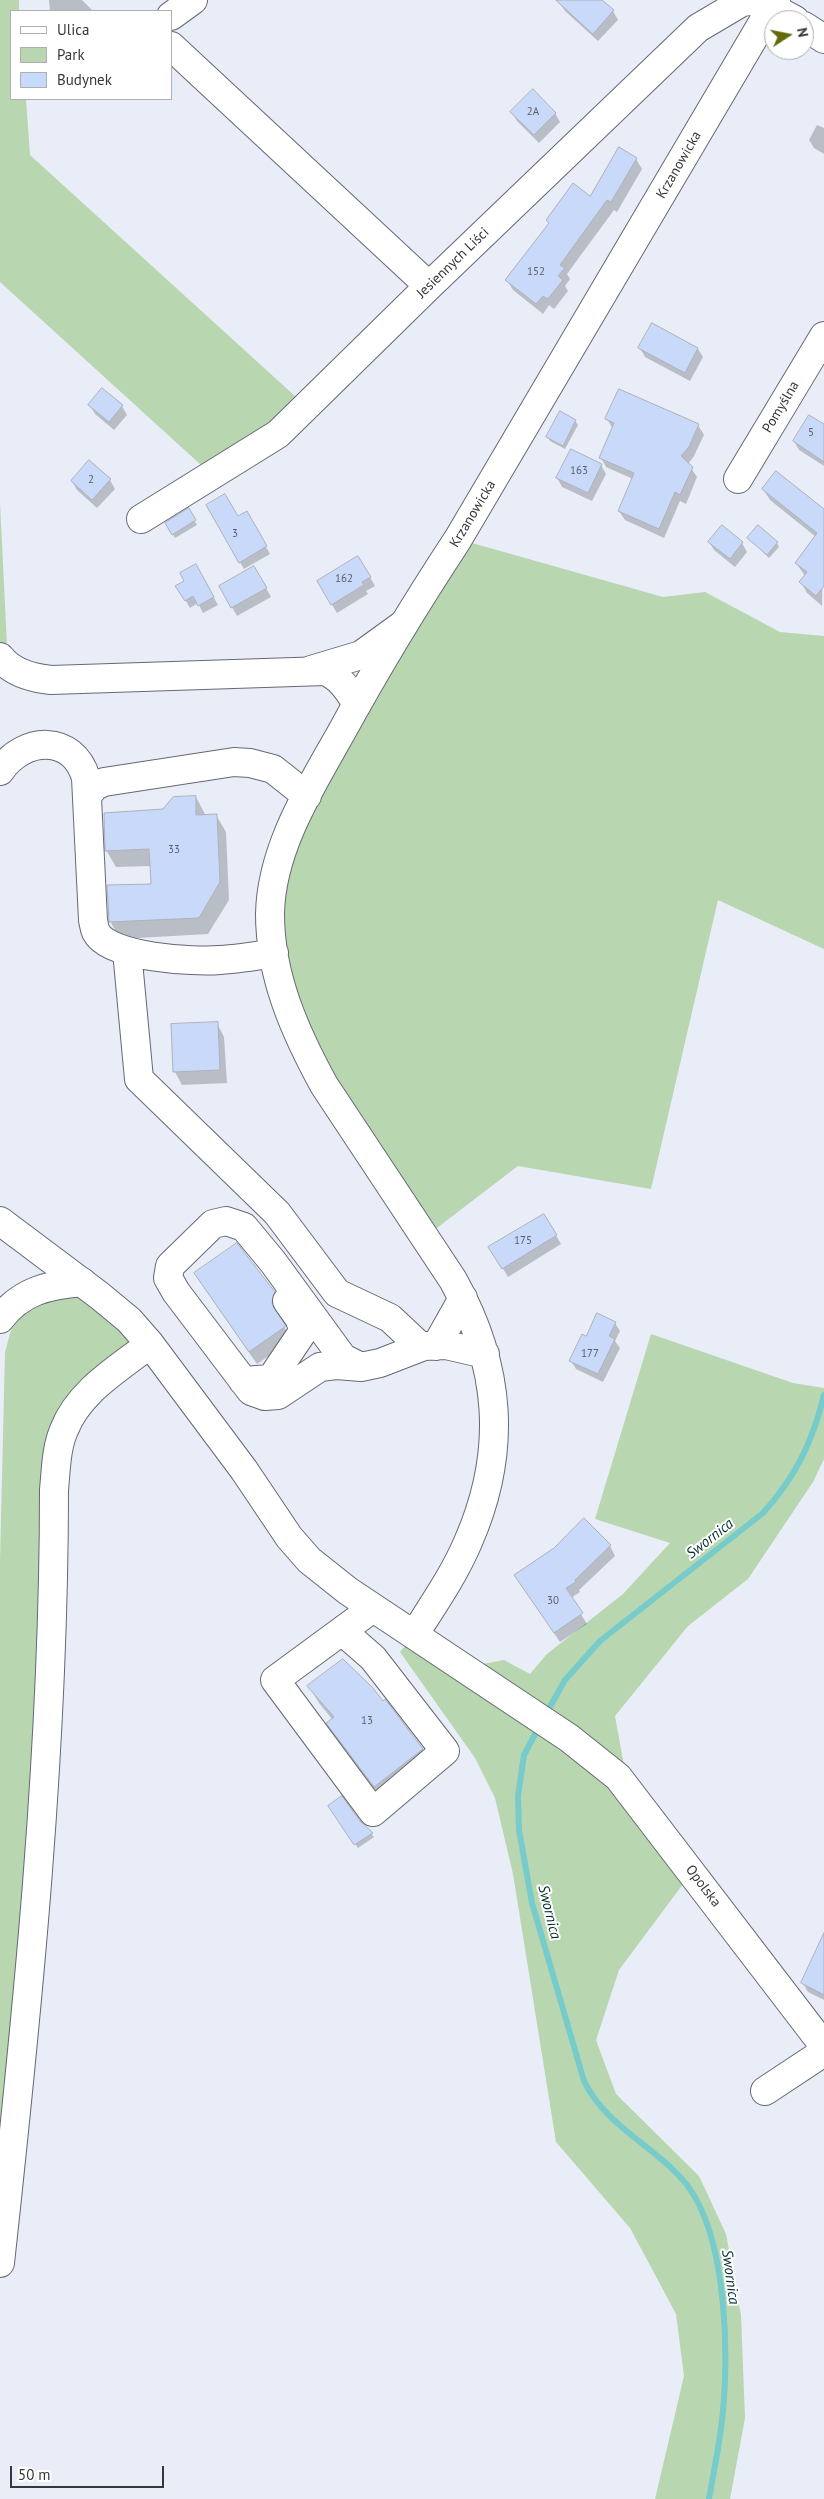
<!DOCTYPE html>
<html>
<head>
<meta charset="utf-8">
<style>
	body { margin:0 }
	#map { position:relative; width:824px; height:2499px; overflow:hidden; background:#e8edf8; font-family:"PT Sans",sans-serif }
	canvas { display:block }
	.legend { position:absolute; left:10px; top:10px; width:162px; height:90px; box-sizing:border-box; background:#fff; border:1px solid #aeafb1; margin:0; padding:6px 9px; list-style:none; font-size:15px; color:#35373b }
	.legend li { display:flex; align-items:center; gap:10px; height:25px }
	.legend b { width:25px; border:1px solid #aeafb1 }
	.north { position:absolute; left:764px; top:10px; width:50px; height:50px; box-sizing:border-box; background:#fff; border:1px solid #aeafb1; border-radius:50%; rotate:79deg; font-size:14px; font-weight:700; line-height:20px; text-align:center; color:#35373b }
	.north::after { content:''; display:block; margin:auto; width:18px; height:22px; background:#636a0e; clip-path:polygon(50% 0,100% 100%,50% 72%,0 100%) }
	.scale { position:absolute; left:10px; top:2466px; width:154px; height:22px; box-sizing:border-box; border:2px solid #35373b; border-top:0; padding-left:6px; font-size:15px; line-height:18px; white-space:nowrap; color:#35373b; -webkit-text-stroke:4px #fff; paint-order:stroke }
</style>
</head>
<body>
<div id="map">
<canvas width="824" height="2499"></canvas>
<ul class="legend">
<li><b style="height:6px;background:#fff"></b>Ulica</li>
<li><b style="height:14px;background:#b8d7b0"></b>Park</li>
<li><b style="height:14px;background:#c9d9fa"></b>Budynek</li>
</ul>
<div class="north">N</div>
<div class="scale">50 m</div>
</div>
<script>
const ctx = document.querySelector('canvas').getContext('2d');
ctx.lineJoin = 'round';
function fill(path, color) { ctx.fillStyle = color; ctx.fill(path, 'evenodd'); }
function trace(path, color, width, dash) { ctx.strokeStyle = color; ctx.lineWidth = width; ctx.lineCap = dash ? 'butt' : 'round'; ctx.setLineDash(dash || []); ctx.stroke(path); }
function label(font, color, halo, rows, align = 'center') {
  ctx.font = font + ' "PT Sans",sans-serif'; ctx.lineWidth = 4; ctx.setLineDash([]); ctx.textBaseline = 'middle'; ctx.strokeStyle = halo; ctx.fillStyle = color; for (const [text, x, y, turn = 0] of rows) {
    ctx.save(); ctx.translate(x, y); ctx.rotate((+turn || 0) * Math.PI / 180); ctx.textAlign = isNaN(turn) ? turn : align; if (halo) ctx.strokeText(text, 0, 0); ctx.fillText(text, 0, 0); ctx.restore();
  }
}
const green = new Path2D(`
	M0 0H19V11H11V99H26L30 155 307 407 212 475 0 282Z
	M0 503 8 666 0 657Z
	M458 539 663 597 705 592 780 632 824 636V949L718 900 651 1189 518 1166 425 1237 282 992 279 862Z
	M78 1297 105 1313 135 1344 71 1415 0 2263V1560L5 1352C8 1344 9 1333 13 1326 26 1302 54 1299 78 1297Z
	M651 1334 793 1383 824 1388V1459L813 1482 748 1579 688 1626 615 1716 628 1788 692 1872 619 1970 596 2040 616 2094 699 2176 726 2234 741 2315 745 2418 730 2499H655L684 2376 676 2314 630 2228 556 2142 513 1874 495 1798 475 1758 400 1652 414 1635 462 1668 504 1660 530 1674 547 1654 623 1594 670 1543 595 1519Z`);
const shadow = new Path2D(`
	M49 0H82L93 11H50Z
	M562 0H600L613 11 618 20 598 41 565 11 560 3Z
	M512 113H555L560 122 539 143 517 121Z
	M817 125 824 128V154L814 148 809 140Z
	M636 159 642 169 617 212 614 210 567 274 570 279 565 286 568 291 554 309 549 305 543 314 513 290 507 280 590 198Z
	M640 348 698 349 703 357 690 381 645 357Z
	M90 405 122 406 127 415 114 430 95 414Z
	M607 419 698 425 704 435 694 456 688 464 697 477 686 504 680 501 664 538 625 520 619 511 633 479 606 467 601 458 613 429Z
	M575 421 578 425 565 449 550 441 548 437Z
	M824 425V466L799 450 794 441Z
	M601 465 606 474 592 501 562 487 557 478Z
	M777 473 824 509 822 606 807 593 801 582 805 576 796 563 816 537 770 500 763 489Z
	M110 480 115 489 97 508 77 490 72 481Z
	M207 506 238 518 247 513 270 554 244 569Z
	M188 510 197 525 175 538 166 523Z
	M749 538 777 543 779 547 769 558Z
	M709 542 742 543 747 552 735 567 714 550Z
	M196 566 218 605 203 613 198 603 190 608 177 586 186 581Z
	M254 567 271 597 237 616 220 586Z
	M370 577 375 586 366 591 368 594 337 613 318 582Z
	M196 797 206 816 216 815 226 832 229 900 208 934 120 939 110 921 152 885 151 866 116 867 106 850 163 810Z
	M217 1023 224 1037 227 1083 182 1085 175 1072 172 1025Z
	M544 1215 561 1244 508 1277 490 1247Z
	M203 1286 274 1292 282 1306 278 1317 292 1340 257 1364Z
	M615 1323 620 1331 615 1341 620 1348 603 1382 576 1369 571 1361 587 1338Z
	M610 1546 615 1556 579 1590 580 1592 571 1598 587 1624 560 1642 515 1575Z
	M309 1686 422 1749 432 1766 385 1803 338 1740 328 1723 332 1719 319 1703Z
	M330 1806 360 1822 374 1837 358 1848Z
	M824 1941V2000L808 1992 803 1983Z`);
const stream = new Path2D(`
	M546 1714 565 1680 600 1641 763 1513C795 1478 813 1441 824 1395
	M540 1725 524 1755 518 1796 519 1830 532 1903 584 2081C606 2127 656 2146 687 2185 728 2238 730 2363 721 2428 718 2452 713 2475 709 2499`);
const building = new Path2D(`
	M556 0H602L614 10 593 34Z
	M533 89 556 113 534 135 510 112Z
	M619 147 637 158 611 202 607 200 560 265 565 268 558 276 563 280 548 299 543 296 536 304 505 280 549 223 546 220 573 183 590 196Z
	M652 323 698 348 685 373 638 348Z
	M102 388 123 405 109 422 88 405Z
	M619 389 699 424 689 447 681 456 693 467 680 495 675 492 659 529 618 511 634 473 599 458 614 423 605 419Z
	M560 411 576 420 563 446 546 437Z
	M809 415 824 424V462L793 441Z
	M571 449 602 464 588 493 556 478Z
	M89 460 111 479 92 500 71 481Z
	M776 471 824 509V586L816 596 799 582 807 572 795 563 817 533 762 489Z
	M225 494 238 516 247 511 267 546 239 563 206 505Z
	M189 508 196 520 172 535 165 523Z
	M722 525 743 542 730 559 708 542Z
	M758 525 778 542 767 555 747 538Z
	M358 556 371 577 362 582 364 585 331 605 317 581Z
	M196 564 214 597 198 606 193 596 185 601 175 586 184 581 180 573Z
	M254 566 267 588 231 608 219 586Z
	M196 796V815L217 814 220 882 199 918 109 922 107 885 151 884 149 849 105 851 104 813 163 809 173 797Z
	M218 1022 220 1070 173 1072 171 1024Z
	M544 1214 557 1235 502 1269 488 1247Z
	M237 1243 275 1292 272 1303 286 1326 249 1352 194 1273Z
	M597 1313 616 1322 609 1336 615 1339 598 1374 569 1361 582 1334 586 1336Z
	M584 1518 611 1545 575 1580 576 1582 566 1588 583 1613 554 1633 514 1575 554 1548Z
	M343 1659 372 1687 383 1701 385 1699 423 1749 374 1787 326 1723 334 1717 307 1686Z
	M342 1796 360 1821 373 1833 354 1845 328 1806Z
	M824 1933V1995L801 1983Z`);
const minor = new Path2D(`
	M758 0 795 20
	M171 16 193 0
	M804 26 824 39
	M171 46 429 286
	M738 479 824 336
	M141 519 278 434 429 286 698 28 742 2 757 0
	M0 771C24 736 73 734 86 778L93 920C94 924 94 928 96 932 109 958 194 962 220 960 238 959 256 956 274 953
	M87 796 95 786 104 782 234 762 250 763 273 769 307 796
	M127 951 139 1079 277 1213 337 1293 390 1318 421 1347
	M0 1221 100 1296 129 1320 150 1344 244 1470 289 1537 309 1560 348 1591 569 1738 618 1777 824 2046
	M436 1346 463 1298
	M361 1367 343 1358 273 1262 244 1227 226 1221 213 1224 170 1266 168 1278 176 1292 251 1391 265 1396 278 1395 320 1367 336 1365 361 1367 380 1363 424 1346 446 1345 485 1354
	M243 1381 271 1379 304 1330 299 1318 287 1301
	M342 1631 373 1658 445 1751 373 1812 275 1680 373 1608
	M414 1635C433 1605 454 1575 468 1542 508 1451 501 1366 453 1280L324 1085C295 1032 270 976 270 914 271 849 310 788 341 733 377 667 416 603 458 539L776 0
	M765 2091 824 2052
	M0 2263C28 2006 54 1749 54 1490 56 1470 56 1448 64 1430 79 1391 118 1369 150 1344`);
const major = new Path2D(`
	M0 657C12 673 32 678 51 680L325 671C341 678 348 690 357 704
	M311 670 361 655 401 626
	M0 1319C21 1291 48 1285 82 1282`);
const numberNames = [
	["2A",533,112],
	["152",536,272],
	["5",811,433],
	["163",579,471],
	["2",91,480],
	["3",235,534],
	["162",344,579],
	["33",174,850],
	["175",523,1241],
	["177",590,1354],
	["30",553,1601],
	["13",367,1721]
];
const streetNames = [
	["Krzanowicka",679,165,-60],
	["Jesiennych Liści",453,263,-44],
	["Pomyślna",781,407,-59],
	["Krzanowicka",473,514,-59],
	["Opolska",703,1886,53]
];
const waterNames = [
	["Swornica",710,1539,-38],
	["Swornica",549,1912,76],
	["Swornica",730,2277,82]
];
fill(green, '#b8d7b0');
fill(shadow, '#0003');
trace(stream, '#77cbcb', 6);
fill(building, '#c9d9fa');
trace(building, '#acb1bb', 1);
trace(minor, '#656972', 30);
trace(major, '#656972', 30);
trace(minor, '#fff', 28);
trace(major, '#fff', 28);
label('11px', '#5a606b', null, numberNames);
label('14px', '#35373b', '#fff', streetNames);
label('italic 15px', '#073232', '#fff', waterNames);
</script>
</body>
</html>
